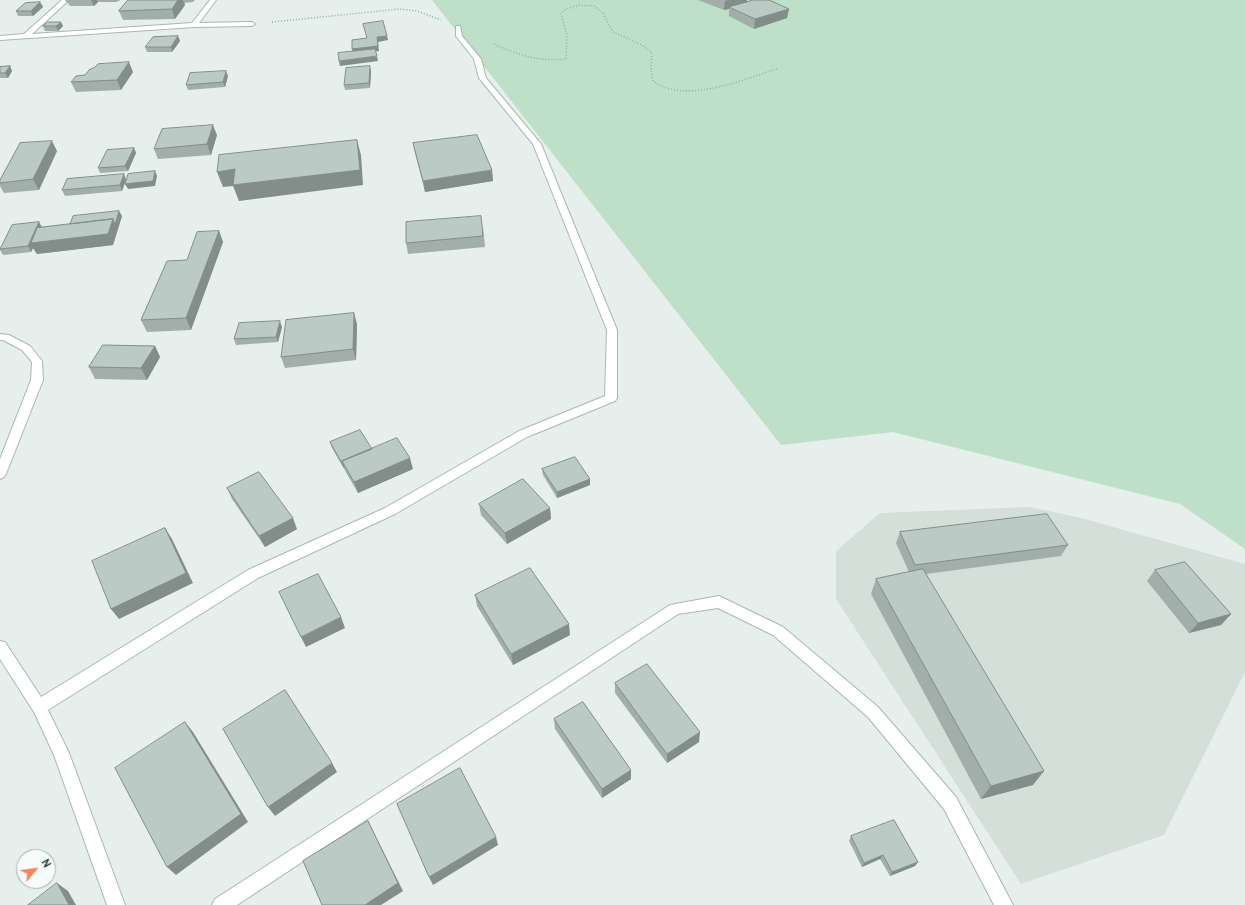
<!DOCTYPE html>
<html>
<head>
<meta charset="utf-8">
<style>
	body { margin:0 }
	#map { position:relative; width:1245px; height:905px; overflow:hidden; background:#e6efeb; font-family:Overpass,sans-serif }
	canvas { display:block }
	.north { position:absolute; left:16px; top:849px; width:40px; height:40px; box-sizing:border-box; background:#f7fbf9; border:1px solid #a3b1ad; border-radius:50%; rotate:61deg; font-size:11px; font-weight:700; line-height:16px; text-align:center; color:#24423a }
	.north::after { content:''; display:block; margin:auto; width:14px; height:18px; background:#f4845f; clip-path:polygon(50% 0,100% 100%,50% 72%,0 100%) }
</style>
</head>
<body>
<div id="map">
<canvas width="1245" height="905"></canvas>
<div class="north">N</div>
</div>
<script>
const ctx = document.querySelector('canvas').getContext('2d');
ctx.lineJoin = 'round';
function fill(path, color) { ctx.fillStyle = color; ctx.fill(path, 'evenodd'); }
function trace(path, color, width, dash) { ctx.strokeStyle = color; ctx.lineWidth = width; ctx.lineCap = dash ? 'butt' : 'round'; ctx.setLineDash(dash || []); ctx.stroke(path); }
const built = new Path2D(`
	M1030 507 1081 518 1245 564V672L1164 835 1021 884 836 599V551L880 513Z`);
const green = new Path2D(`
	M432 0H1245V549L1180 504 893 432 781 445Z`);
const path = new Path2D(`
	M272 22 400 9 417 11 441 20
	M494 44C518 55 539 62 566 59L567 36 561 13 566 9 579 5 594 6 603 13 613 32 642 45 652 53 651 68 653 81C685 105 745 79 779 68`);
const street = new Path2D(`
	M62 0H69L32 34 192 23 210 0H216L199 23 252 22 255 24 252 26 194 27 0 40V36L24 34Z
	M456 26H460L462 36 481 59 486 78 541 144 617 330V398L615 401 527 437 395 514 258 578 48 710 69 753 125 905H107L54 755 34 712 0 659V641L5 642 41 697 248 570 385 508 519 431 605 396 607 330 533 144 479 78 474 59 456 36Z
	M0 334 9 335 30 346 42 361 43 380 6 474 4 477 0 479V459L31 380 32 362 22 350 3 340H0Z
	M719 596 783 627 878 707 956 797 1013 905H994L944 809 868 717 773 635 718 608 678 614 237 905H212L215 899 670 605Z`);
const wall = new Path2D(`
	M65 0H121L116 2H98L94 6H70L68 3H67Z
	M128 0H195L193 2 184 3 185 5 175 19 123 20 119 11Z
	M698 0H747L746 2 787 18 754 29 729 16V9L724 10Z
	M40 2 43 7 33 16H18L16 11Z
	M43 26H63L58 31H45Z
	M178 36 180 41 172 52H147L145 47Z
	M10 66 12 71 8 78H0V67Z
	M371 71 370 88 345 90 344 85Z
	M133 72 121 90 76 92 71 82 85 75Z
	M228 76 225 87 188 90 186 85Z
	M217 135 211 155 158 159 154 149Z
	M413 143 492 170 493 181 425 192 415 153Z
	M134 148 136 153 128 171 100 173 98 168Z
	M57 151 39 190 4 193 0 186V180Z
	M124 174 126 180 122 191 65 196 62 190Z
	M122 216 113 245 37 254 33 248 31 252 3 255 0 250V248L39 222 42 227 70 224Z
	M483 227 485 247 408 254 406 243Z
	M219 231 223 242 191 330 147 332 141 320 187 260Z
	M357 324 356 360 285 368 281 357Z
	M282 327 278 342 236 345 234 339Z
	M155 346 160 357 147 380 95 379 89 367Z
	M330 442 372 449 413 469 358 493 332 448Z
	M542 469 590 479V485L557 498 543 475Z
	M227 488 297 529 265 547 232 499Z
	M479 504 550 508 551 519 507 544 481 515Z
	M900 532 1068 545 1061 556 926 574 1033 785 981 799 871 594 876 579 909 572 896 543Z
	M1155 570 1231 614 1221 625 1189 633 1147 581Z
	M475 595 570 635 513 665 477 606Z
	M615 683 699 742 667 763 615 693Z
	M554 719 631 779 602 798 555 729Z
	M851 836 918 862 915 866 890 876 880 859 862 867 849 841Z`);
const shadedWall = new Path2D(`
	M91 0H97L98 2 94 6Z
	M178 0H183L185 5 175 19 172 9Z
	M728 0H747L746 4 729 7V9L724 10 725 1Z
	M40 2 43 7 33 16 31 11Z
	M789 9 787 18 754 29 755 19Z
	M61 22 63 26 58 31 56 26Z
	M178 36 180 41 172 52 171 47Z
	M387 36 388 40 378 42 379 51 353 54 352 49 377 37Z
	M377 56 378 61 340 66 339 61Z
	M129 62 133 72 121 90 117 80Z
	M10 66 12 71 8 78 5 73Z
	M370 66 371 71 370 88 369 83Z
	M226 71 228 76 225 87 223 82Z
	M213 125 217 135 211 155 207 144Z
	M357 140 361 155 363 185 239 201 233 186 223 187 217 172Z
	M52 141 57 151 39 190 33 179Z
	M134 148 136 153 128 171 125 166Z
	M492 170 493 181 425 192 423 181Z
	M155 171 157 176 155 186 128 189 125 184Z
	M124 174 126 180 122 191 120 185Z
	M119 211 122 216 113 245 37 254 33 248 31 252 28 246 39 222 42 228 113 219Z
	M219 231 223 242 191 330 186 318Z
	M354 313 357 324 356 360 353 349Z
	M280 321 282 327 278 342 276 337Z
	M155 346 160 357 147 380 141 368Z
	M410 458 413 469 358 493 354 482Z
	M590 479V485L557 498V492Z
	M550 508 551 519 507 544 505 533Z
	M293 518 297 529 265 547 259 536Z
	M165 528 172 539 193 583 119 619 111 609Z
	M1231 614 1221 625 1189 633 1198 623Z
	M341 617 345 628 306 647 301 637Z
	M569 624 570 635 513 665 511 654Z
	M185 722 193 732 248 822 176 875 167 867Z
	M700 732 699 742 667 763V754Z
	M332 763 337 772 275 816 268 807Z
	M631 770V779L602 798V789Z
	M1044 771 1033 785 981 799 991 786Z
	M368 821 403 891 381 905H365Z
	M496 837 498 845 433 885 429 877Z
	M883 855 880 859 862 867 864 863Z
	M918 862 915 866 890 876 892 872Z
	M57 883 68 891 76 905H69Z`);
const building = new Path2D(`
	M128 0H178L172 9 119 11Z
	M754 0H769L789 9 755 19 729 7Z
	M40 2 31 11H16L25 3Z
	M383 21 387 36 377 37 378 46 352 49V40L367 38 363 24Z
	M48 22H61L56 26H43Z
	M178 36 171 47H145L153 37Z
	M375 49 377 56 339 61 338 53Z
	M129 62 117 80 71 82 76 76 85 75 90 69 94 68 98 64Z
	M10 66 5 73H0V67Z
	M370 66 369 83 344 85 346 68Z
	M226 71 223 82 186 85 190 73Z
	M213 125 207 144 154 149 162 129Z
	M477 135 492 170 423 181 413 143Z
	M357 140 360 170 233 185 235 169 217 172 219 155Z
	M52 141 33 179 0 183V180L20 143Z
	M134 148 125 166 98 168 107 150Z
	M155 171 153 181 125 184 128 174Z
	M124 174 120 185 62 190 67 179Z
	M119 211 115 225 113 219 70 224 73 216Z
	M481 216 483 236 406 243V222Z
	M113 219 108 234 31 243 37 228Z
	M39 222 28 246 0 249 12 225Z
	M219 231 186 318 141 320 167 261 187 260 197 232Z
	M354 313 353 349 281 357 286 320Z
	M280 321 276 337 234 339 239 323Z
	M103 345 155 346 141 368 89 367Z
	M360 430 372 449 342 461 344 467 330 442Z
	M397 438 410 458 354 482 342 461Z
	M575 457 590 479 557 492 542 469Z
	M259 472 293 518 259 536 227 488Z
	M523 479 550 508 505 533 479 504Z
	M1047 514 1068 545 915 565 900 532Z
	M165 528 186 573 111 609 92 561Z
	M1185 562 1231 614 1198 623 1155 570Z
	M530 568 569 624 511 654 475 595Z
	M923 569 1044 771 991 786 876 579Z
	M318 574 341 617 301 637 279 592Z
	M647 664 700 732 667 754 615 683Z
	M285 690 332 763 268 807 223 729Z
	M583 702 631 770 602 789 554 719Z
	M185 722 241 814 167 867 115 768Z
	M460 768 496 837 429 877 397 804Z
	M894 820 918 862 892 872 883 855 864 863 851 836Z
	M368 821 398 883 365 905H322L303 861Z
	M57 883 69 905H28Z`);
fill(built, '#d4dfda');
fill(green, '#bfe0c8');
trace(street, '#a8b8b2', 2);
trace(path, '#86b3a5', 1.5, [1, 2]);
fill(street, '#fff');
fill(wall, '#a1aea9');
fill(shadedWall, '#838d89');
fill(building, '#bbcac4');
trace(building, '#838d89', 1);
</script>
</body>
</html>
